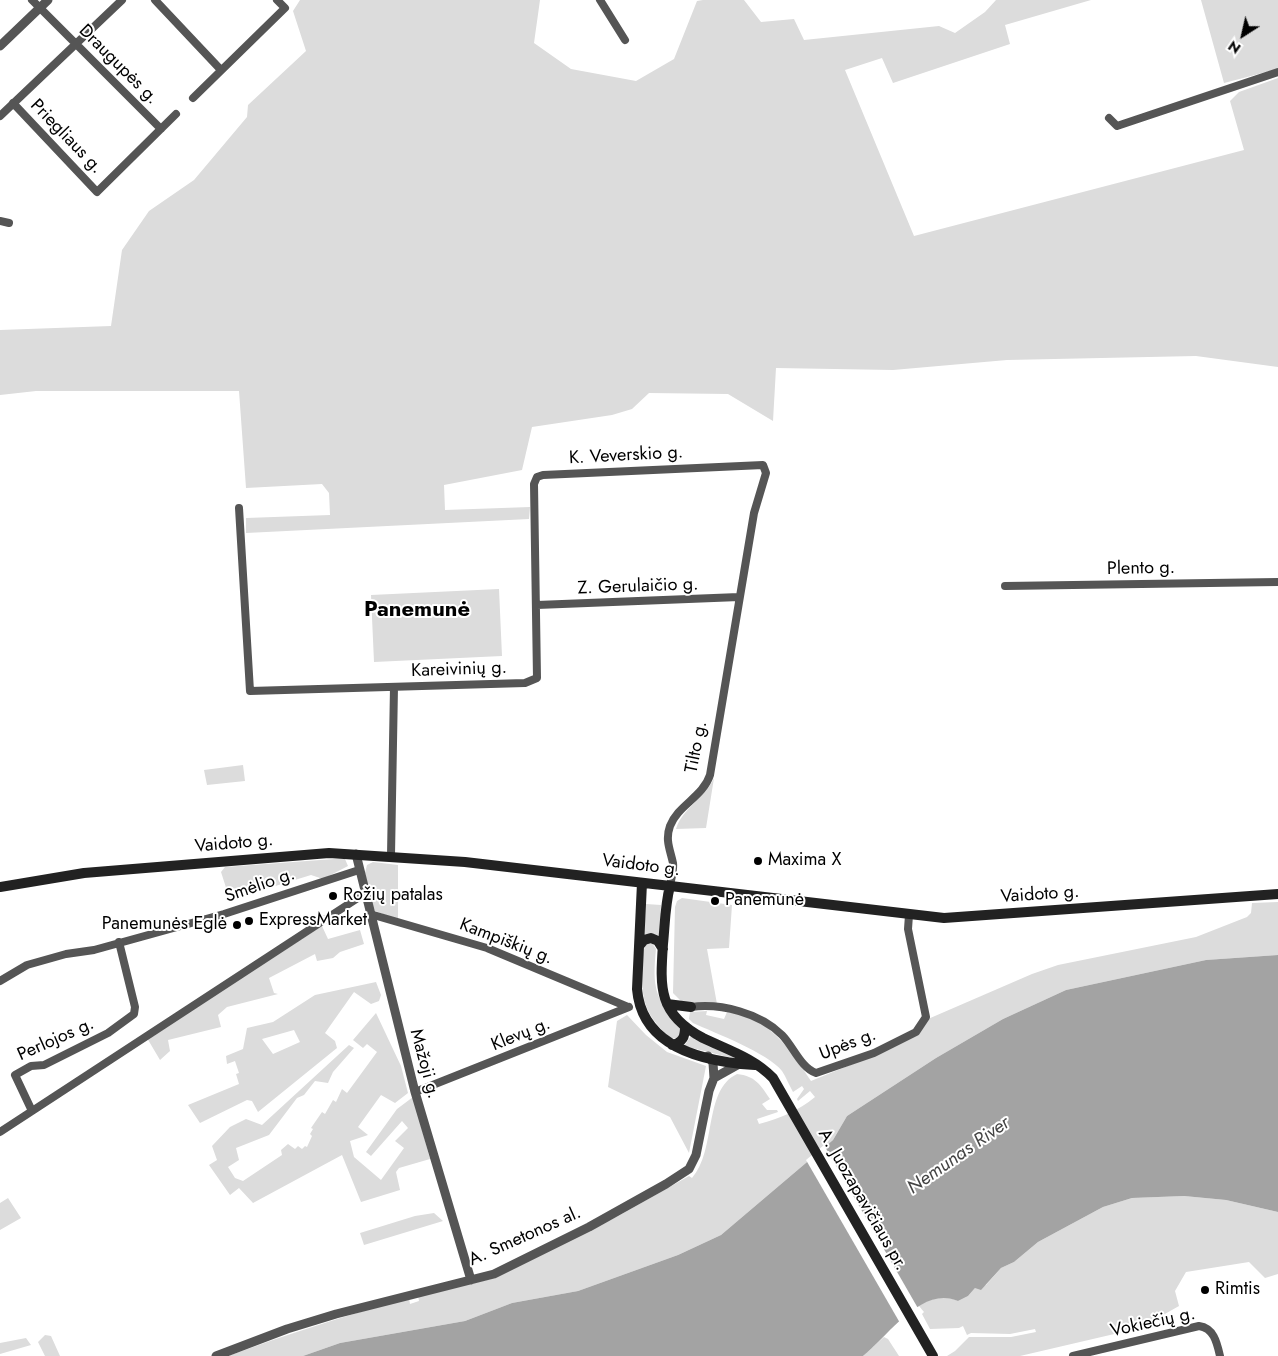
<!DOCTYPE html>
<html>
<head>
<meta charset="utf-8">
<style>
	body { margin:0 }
	#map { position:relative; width:1278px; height:1356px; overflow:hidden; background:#fff; font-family:Jost,sans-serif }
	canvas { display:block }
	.north { position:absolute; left:1218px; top:10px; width:50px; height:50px; -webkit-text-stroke:4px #fff; paint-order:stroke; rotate:215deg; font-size:14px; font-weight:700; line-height:20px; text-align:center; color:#000 }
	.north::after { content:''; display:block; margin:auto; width:18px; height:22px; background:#000; clip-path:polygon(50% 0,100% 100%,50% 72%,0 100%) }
</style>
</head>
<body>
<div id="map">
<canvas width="1278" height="1356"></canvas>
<div class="north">N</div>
</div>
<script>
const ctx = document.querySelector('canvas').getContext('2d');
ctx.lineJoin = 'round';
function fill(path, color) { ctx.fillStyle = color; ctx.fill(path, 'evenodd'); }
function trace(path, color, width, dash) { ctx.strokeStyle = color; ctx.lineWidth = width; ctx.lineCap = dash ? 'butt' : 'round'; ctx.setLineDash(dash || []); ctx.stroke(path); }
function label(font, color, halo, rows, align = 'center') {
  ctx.font = font + ' Jost,sans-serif'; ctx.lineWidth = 4; ctx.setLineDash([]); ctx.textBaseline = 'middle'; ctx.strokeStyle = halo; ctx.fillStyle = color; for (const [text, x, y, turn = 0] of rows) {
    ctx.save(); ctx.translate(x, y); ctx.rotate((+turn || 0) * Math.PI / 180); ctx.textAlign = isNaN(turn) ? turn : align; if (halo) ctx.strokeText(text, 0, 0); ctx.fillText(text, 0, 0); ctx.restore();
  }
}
const green = new Path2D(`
	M300 0H540L534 43 571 69 636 81 674 59 697 1 703 0H744L761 22 794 19 804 40 939 26 955 33 985 12 996 0H1091L1005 25 1010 44 893 83 882 58 845 70 914 236 1244 150 1230 101 1239 92 1278 78V367L1196 356 1007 360 893 370 776 368 773 421 728 394 649 393 632 409 612 415 532 427 522 470 444 485 445 510 530 507 529 519 246 533V518L330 515 329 493 322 484 246 488 239 391H36L0 395V330L111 326 122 250 149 211 194 180 247 117 248 105 306 51 293 11Z
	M1201 0H1278V69L1224 83Z
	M499 589 502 656 374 662 371 595Z
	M243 765 245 781 207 785 204 770Z
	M714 778 706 828 676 829C683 807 705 799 714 778Z
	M334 859H345L348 866 323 879 311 875 230 900 221 872 225 867Z
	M373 862 398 865V920L373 910 365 873 367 865Z
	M682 898 732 905 729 948 707 949 717 1004 682 1002 673 993 675 907 677 901Z
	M1278 902V955L1206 960 1066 990 1003 1019 936 1058 847 1116 833 1140 721 1235 678 1255 578 1291 512 1303 465 1321 340 1343 303 1356H228C288 1334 347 1315 409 1298L410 1304 419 1301 418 1296 491 1279 620 1215 689 1176 692 1178C717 1150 703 1090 737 1074 755 1076 760 1084 770 1099L762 1104 767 1110H777L778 1112 757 1119 759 1124C781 1118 798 1111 815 1097L810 1091 798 1101 797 1099 804 1089 802 1086 793 1092C789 1085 786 1077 782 1071 768 1053 715 1033 693 1023L689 1019 690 1012 707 1011 706 1015 724 1019 727 1012C767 1015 791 1050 811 1081L872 1056 916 1034 928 1019 1032 974 1058 965 1196 937 1247 917 1251 913 1252 903Z
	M646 904 661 905 659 936 653 934 644 935Z
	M322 926 328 939 360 930 364 944 340 952 333 958 317 961 315 954 269 978 274 993 278 994 227 1007 218 1015 221 1027 168 1040 170 1051 160 1060 147 1038Z
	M647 943H652L656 949C652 988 655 999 681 1029L679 1037 672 1039C646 1017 640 1000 643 966 643 958 642 950 647 943Z
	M376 982 381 995 379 1001 371 1004 354 992 325 1033 335 1041 337 1048 258 1112 252 1101 247 1100 200 1123 188 1105 239 1084 236 1074 239 1073 235 1061 227 1064 226 1056 243 1049 247 1028 273 1022 315 995ZM294 1030 300 1042 273 1054 262 1039Z
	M376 1013 401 1066 408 1093 395 1103 381 1095 358 1127 368 1135 350 1141 354 1157 381 1180 404 1148 395 1141 408 1128 402 1121 371 1156 366 1152 397 1109 413 1097 430 1159 399 1168 396 1172 400 1190 361 1202 342 1155 253 1203 239 1188 230 1195 209 1165 217 1160 212 1146 230 1127 246 1119 262 1125 349 1045 354 1048 333 1072 328 1083 315 1081 304 1095 297 1098 269 1135 236 1148 239 1160 228 1167 235 1178 243 1181 282 1155 281 1150 288 1144 295 1149 298 1146 302 1149 305 1146 307 1147 312 1136 310 1134 313 1129 311 1128 322 1112 325 1114 333 1100 336 1102 342 1089 347 1093 377 1052 367 1044 363 1048 353 1040Z
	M627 1015 646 1035 667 1052 706 1066 689 1153 670 1117 608 1087 617 1021Z
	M691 1036 737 1057 736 1059 684 1046Z
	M1184 1196 1226 1200 1278 1212V1274L1265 1278 1249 1262 1186 1272 1175 1291 1179 1306 1140 1328 1020 1356H947L955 1351 969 1337H1011L1036 1332 1035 1329 1010 1334 971 1333 967 1335 963 1326 959 1328 930 1329 922 1314 924 1312 919 1306C930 1298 945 1295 958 1301L968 1296 975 1288 986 1285 1001 1268 1014 1262 1038 1242 1103 1207 1132 1198Z
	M8 1198 21 1218 0 1230V1203Z
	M434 1213 443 1221 364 1245 360 1233 415 1216Z
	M45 1335 51 1336 60 1356H45L38 1342Z
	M884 1337 888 1339 899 1356H863Z
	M26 1338 31 1345 0 1354V1343Z`);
const water = new Path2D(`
	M1278 955V1212L1226 1200 1184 1196 1132 1198 1103 1207 1038 1242 1014 1262 1001 1268 981 1290 975 1288 968 1296 958 1301C922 1285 888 1336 863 1356H303L340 1343 465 1321 512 1303 578 1291 678 1255 721 1235 833 1140 847 1116 936 1058 1003 1019 1066 990 1206 960Z`);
const pier = new Path2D(`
	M824 1145 919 1310 900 1323 806 1160Z`);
const minor = new Path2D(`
	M32 0 161 129
	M155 0 221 70
	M600 0 625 40
	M193 98 285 8 277 0
	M13 103 97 192 176 114
	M0 116 122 0
	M1109 118 1117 126 1278 72
	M0 221 9 223
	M239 508 250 691 525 683 537 678 534 484 537 477 543 475 763 465 766 473 754 513 710 775C703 797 678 805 670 826 665 840 670 849 673 863 674 870 671 879 670 886
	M1005 586 1278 582
	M537 605 739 597
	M391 855 394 687
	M370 914 487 948 628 1007
	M0 981 27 965 66 954 94 950 224 914 359 870
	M691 1007C721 1003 760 1013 782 1035 793 1046 801 1068 816 1073L874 1053 916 1032 926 1017 908 929 909 915
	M415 1092 629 1007
	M32 1111 15 1075 31 1066 44 1065 108 1033 134 1014 135 1007 119 942
	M0 1132 364 894
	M1073 1356 1199 1326C1214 1328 1217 1343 1220 1356`);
const tertiary = new Path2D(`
	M0 46 48 0
	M356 854 415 1092 471 1280
	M714 1078 739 1064
	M216 1356 287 1329 336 1314 494 1274 589 1227 666 1184 689 1169 696 1155 709 1091 714 1078 713 1063 708 1056`);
const secondary = new Path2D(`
	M642 883 637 989C642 1048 705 1062 755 1065
	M670 886C665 905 665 924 663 944 660 988 658 1014 703 1038 728 1050 754 1058 773 1078L933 1356
	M0 887 84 873 329 853 465 862 944 918 1278 894
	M639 946 644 940 651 938 658 941 663 949
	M667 1004 691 1007
	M672 1045C683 1042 685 1037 685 1027`);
const markers = [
	[758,861,5,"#000"],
	[333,896,5,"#000"],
	[715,901,5,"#000"],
	[249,921,5,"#000"],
	[237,925,5,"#000"],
	[1205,1290,5,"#000"]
];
const streetNames = [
	["Draugupės g.",118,65,45],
	["Priegliaus g.",66,137,46],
	["K. Veverskio g.",626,456,-3],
	["Plento g.",1141,569,-1],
	["Z. Gerulaičio g.",638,587,-2],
	["Kareivinių g.",459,670,-2],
	["Tilto g.",697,747,-79],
	["Vaidoto g.",234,844,-5],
	["Vaidoto g.",641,866,7],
	["Smėlio g.",260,886,-19],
	["Vaidoto g.",1040,895,-4],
	["Kampiškių g.",506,942,21],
	["Klevų g.",521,1035,-22],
	["Perlojos g.",56,1040,-24],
	["Upės g.",848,1045,-21],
	["Mažoji g.",424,1064,75],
	["A. Juozapavičiaus pr.",862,1200,60],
	["A. Smetonos al.",525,1237,-24],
	["Vokiečių g.",1153,1323,-12]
];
const poiNames = [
	["Maxima X",768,861],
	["Rožių patalas",343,896],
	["Panemunė",725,901],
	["ExpressMarket",259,921],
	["Panemunės Eglė",227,925,"right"],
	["Rimtis",1215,1290]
];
const waterNames = [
	["Nemunas River",959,1156,-35]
];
const districtNames = [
	["Panemunė",417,611]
];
fill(green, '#dcdcdc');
fill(water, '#a3a3a3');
fill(pier, '#fff');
trace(minor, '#555', 8);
trace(tertiary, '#555', 9);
trace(secondary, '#222', 10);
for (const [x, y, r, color] of markers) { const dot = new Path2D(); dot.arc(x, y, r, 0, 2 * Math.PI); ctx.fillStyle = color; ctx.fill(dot); trace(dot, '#fff', 2); }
label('18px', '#000', '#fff', streetNames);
label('18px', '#000', '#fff', poiNames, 'left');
label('italic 19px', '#444', '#fff', waterNames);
label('bold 22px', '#000', '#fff', districtNames);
</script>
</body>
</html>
